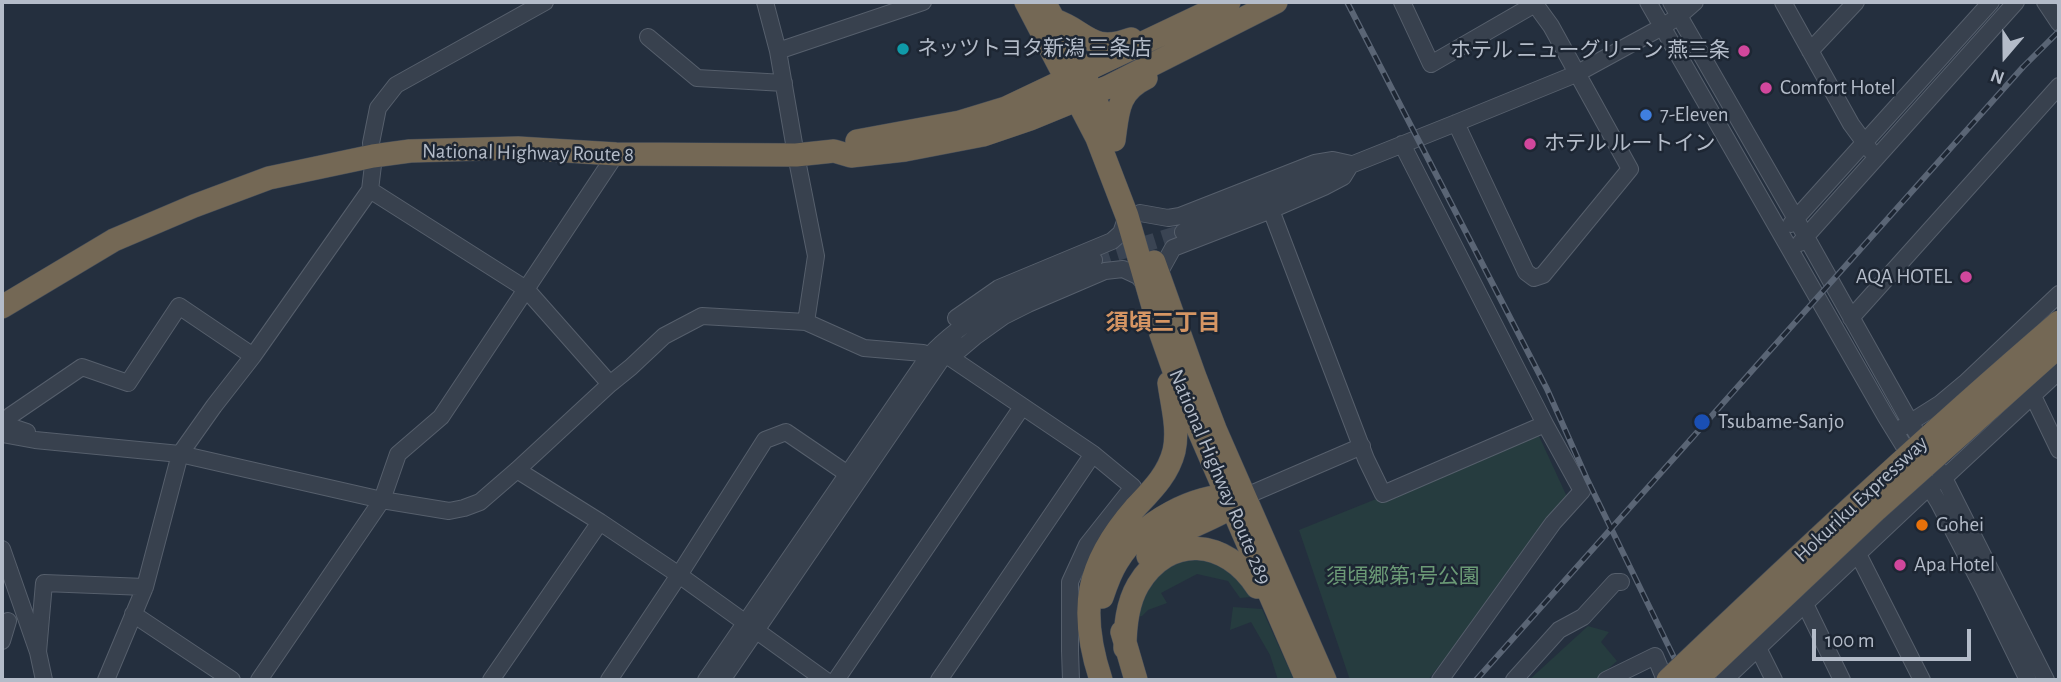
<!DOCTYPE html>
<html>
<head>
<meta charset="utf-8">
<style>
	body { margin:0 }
	#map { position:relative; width:2061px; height:682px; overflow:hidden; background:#242f3e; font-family:"Alegreya Sans",sans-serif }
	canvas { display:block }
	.frame { position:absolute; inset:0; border:4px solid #b4bcc9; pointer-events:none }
	.north { position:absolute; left:1970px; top:21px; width:70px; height:70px; -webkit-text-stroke:5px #1d2633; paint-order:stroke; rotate:200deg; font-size:19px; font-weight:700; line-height:28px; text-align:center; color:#b4bcc9 }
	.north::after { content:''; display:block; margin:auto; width:24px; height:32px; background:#b4bcc9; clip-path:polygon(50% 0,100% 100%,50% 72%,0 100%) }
	.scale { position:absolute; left:1812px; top:629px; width:159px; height:32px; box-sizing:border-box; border:4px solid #b4bcc9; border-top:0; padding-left:9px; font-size:21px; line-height:24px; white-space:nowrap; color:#b4bcc9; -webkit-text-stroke:5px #1d2633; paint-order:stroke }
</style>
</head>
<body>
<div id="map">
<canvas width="2061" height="682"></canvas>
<div class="frame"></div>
<div class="north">N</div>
<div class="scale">100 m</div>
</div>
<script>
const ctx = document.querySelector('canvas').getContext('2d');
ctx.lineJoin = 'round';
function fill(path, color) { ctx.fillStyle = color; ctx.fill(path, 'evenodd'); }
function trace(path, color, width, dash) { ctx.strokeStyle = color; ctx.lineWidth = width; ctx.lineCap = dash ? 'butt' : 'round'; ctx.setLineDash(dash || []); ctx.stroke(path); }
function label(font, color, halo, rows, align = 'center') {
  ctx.font = font + ' "Alegreya Sans","Noto Sans JP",sans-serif'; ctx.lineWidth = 5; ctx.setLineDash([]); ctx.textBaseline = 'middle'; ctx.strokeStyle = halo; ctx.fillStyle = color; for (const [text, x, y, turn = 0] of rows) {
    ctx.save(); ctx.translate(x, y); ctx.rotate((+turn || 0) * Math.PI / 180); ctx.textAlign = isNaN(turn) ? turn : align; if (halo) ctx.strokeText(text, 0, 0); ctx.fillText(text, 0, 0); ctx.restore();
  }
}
const green = new Path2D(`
	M1538 434 1568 499 1428 680H1350L1299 530Z
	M1207 556 1248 588 1251 597 1240 598 1228 581 1197 574 1161 593 1167 603 1148 610 1142 616 1137 617 1143 596 1167 566 1184 557Z
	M1233 607 1262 609 1294 680H1278L1270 655 1251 622 1230 630Z
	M1588 626 1609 632 1601 642 1617 661 1596 680H1529Z`);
const minorTunnel = new Path2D(`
	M1094 260 1183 232`);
const minor = new Path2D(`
	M765 2 778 51 796 155 816 256 806 322
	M1402 2 1431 64 1535 4 1551 26 1630 169 1543 275 1534 278 1526 272 1456 123
	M1648 2 1886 417 1939 503 1983 588 2028 680
	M1671 2 1796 219 1910 422 1944 478 2046 680
	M1783 2 1851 124 1870 150
	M2045 2 2059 23
	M648 37 697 78 784 83
	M778 51 923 2
	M1810 51 1856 2
	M1402 144 1545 424 1582 491 1553 523 1440 680
	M370 190 526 289 610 384
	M1271 210 1366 459 1383 494 1545 424
	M1140 213 1168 218 1180 216 1315 163 1333 160 1351 164 1343 177 1324 187 1271 210 1173 248 1158 275
	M1791 224 1991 2
	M1183 232 1456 123 1576 74 1662 27 1679 16 1695 2
	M1800 243 2016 2
	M956 318 999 288 1112 241 1121 233 1127 216
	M1851 318 2059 86
	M945 354 1093 454 1133 487 1087 545 1070 582V651L1071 680
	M950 358 976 336 1004 316 1028 304 1105 271 1123 269 1138 276 1145 284
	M2032 394 2059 450
	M1903 427 1941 403 1965 383 2059 294
	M27 432 9 426 10 416 82 367 128 383 179 306 253 356
	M2 434 35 440 180 454 382 500 449 511 464 508 480 502 517 470 610 384 631 367 664 336 702 316 806 322 864 348 923 353 928 357
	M517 470 600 522 679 575 825 680
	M1246 496 1362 446
	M2 549 38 652 44 680
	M1858 554 1922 680
	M1805 604 1842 680
	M133 614 232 680
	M2 641 8 621
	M1758 648 1774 680
	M38 652 44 583 145 587
	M106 680 145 587 180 454 214 406 253 356 370 190 373 165 371 143 378 108 396 85 545 2
	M259 680 382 500 398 454 441 417 616 154
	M491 680 600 522
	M609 680 679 575 765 440 786 432 855 479
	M706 680 928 357C973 308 1035 286 1094 260
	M722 680 945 354 955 342
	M836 680 1022 407
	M939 680 1093 454
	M1514 680 1559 630 1583 617 1615 582H1621
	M1606 680 1655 656 1665 680
	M1724 680 1915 500 1929 487 1944 478 2059 371`);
const highway = new Path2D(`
	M1026 2 1097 138 1127 216 1161 334 1179 385 1307 680
	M1044 2 1083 72 1113 140
	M1054 20C1087 31 1090 54 1131 39
	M1114 140C1118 112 1117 92 1146 78
	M857 141 960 122 1006 108 1229 2
	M1154 262 1195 377 1215 429 1325 680
	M2 307 114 240 194 206 269 178 373 156 410 151 518 148 616 154 796 155 834 151 851 156 905 150 983 135 1030 119 1108 87 1276 2
	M1148 556C1173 527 1215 523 1243 498
	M1102 597C1106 585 1110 573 1117 562 1141 522 1196 492 1242 496
	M1122 632 1136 680
	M1125 648C1125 626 1127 604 1138 585 1169 533 1226 539 1257 587
	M1101 680C1078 610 1086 564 1135 508 1151 491 1168 475 1174 451 1179 429 1172 405 1169 383`);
const rail = new Path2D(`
	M1347 2 1547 389 1587 479 1685 680
	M1476 680 2023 67 2059 31`);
const highwayBridge = new Path2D(`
	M1668 680C1796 558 1925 437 2059 322
	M1696 680 1876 510 2059 346`);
const markers = [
	[903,49,7,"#0f9aa8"],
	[1744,51,7,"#d1479c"],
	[1766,88,7,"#d1479c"],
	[1646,115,7,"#3f7fe0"],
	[1530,144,7,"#d1479c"],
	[1966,277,7,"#d1479c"],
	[1702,422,9,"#1a4fb4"],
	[1922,525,7,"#e8710a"],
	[1900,565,7,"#d1479c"]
];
const poiNames = [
	["ネッツトヨタ新潟 三条店",917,49],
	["ホテル ニューグリーン 燕三条",1730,51,"right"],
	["Comfort Hotel",1780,88],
	["7-Eleven",1660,115],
	["ホテル ルートイン",1544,144],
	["AQA HOTEL",1952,277,"right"],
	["Tsubame-Sanjo",1718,422],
	["Gohei",1936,525],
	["Apa Hotel",1914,565]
];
const streetNames = [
	["National Highway Route 8",528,153,1],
	["National Highway Route 289",1220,477,67],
	["Hokuriku Expressway",1861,499,-43]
];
const parkNames = [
	["須頃郷第1号公園",1403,577]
];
const neighbourhoodNames = [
	["須頃三丁目",1163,323]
];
fill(green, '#263c3f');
trace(minorTunnel, '#3a4453', 16, [16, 8]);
trace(minor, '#565f6c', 18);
trace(highway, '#434c59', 24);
trace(minor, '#38414e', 16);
trace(highway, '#746855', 23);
trace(rail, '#5a6575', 6);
trace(rail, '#1d2633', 3.5, [10]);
trace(highwayBridge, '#434c59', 24, []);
trace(highwayBridge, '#746855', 23);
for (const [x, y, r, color] of markers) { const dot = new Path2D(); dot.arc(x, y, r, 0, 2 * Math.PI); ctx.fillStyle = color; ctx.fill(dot); trace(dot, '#1d2633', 2.5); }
label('21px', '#b4bcc9', '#1d2633', poiNames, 'left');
label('21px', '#b4bcc9', '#1d2633', streetNames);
label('21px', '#6b9a76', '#1d2633', parkNames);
label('bold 23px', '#d59563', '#1d2633', neighbourhoodNames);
</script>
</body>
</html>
